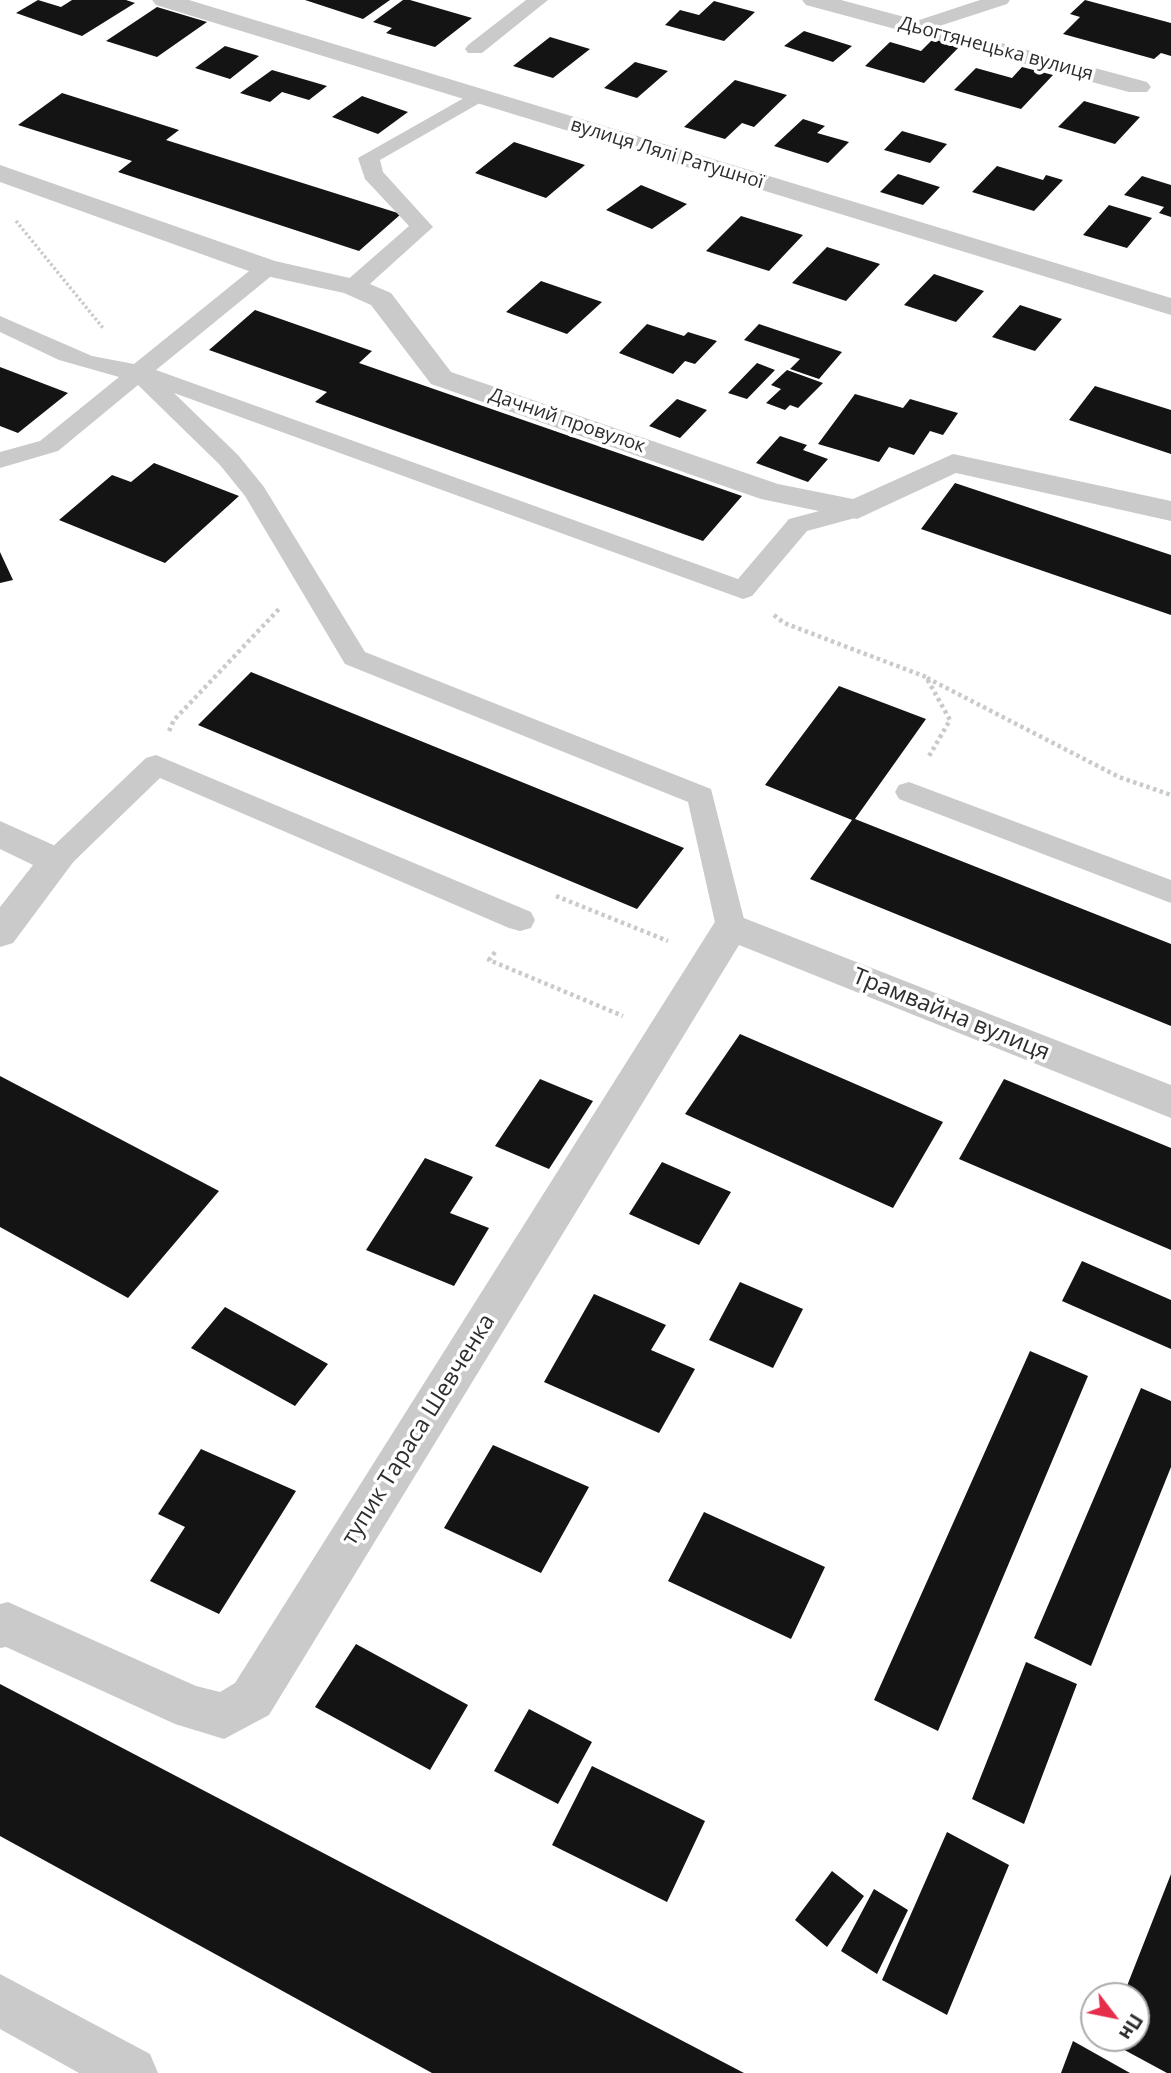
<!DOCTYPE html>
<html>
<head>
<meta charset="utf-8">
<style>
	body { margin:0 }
	#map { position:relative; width:1171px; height:2073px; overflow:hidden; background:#fff; font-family:"Open Sans",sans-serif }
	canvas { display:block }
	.north { position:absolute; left:1080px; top:1982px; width:70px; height:70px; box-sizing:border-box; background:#fff; border:2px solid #ababab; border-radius:50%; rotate:122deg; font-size:19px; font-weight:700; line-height:28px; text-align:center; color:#2d2d2d }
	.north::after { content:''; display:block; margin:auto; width:24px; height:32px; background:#e52f4a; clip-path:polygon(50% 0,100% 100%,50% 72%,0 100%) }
</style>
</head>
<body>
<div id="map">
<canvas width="1171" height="2073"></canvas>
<div class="north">Пн</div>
</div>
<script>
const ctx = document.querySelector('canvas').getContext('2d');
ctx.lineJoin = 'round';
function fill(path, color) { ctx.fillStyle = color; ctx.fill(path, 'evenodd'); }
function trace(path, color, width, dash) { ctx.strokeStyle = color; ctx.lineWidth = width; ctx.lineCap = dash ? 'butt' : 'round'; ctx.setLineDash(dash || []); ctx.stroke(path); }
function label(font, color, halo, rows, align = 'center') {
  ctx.font = font + ' "Open Sans",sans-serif'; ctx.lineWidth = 7; ctx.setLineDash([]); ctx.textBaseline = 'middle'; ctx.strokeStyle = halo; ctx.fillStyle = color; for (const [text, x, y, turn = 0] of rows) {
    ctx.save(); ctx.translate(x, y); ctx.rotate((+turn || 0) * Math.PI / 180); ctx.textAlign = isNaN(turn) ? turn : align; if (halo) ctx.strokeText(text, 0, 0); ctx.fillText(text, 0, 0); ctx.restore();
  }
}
const building = new Path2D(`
	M38 0 61 7 72 0H126L135 3 82 36 16 13Z
	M305 0H390L363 19Z
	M403 0H410L472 18 435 47 386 33 392 28 373 22Z
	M1085 0 1171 23V56L1161 53 1154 59 1063 34 1080 17 1070 14Z
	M714 1 755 12 724 41 665 25 680 10 699 15Z
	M157 7 207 22 157 57 106 41Z
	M804 31 852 46 833 62 784 46Z
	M550 37 590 49 553 78 513 66Z
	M933 39 960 46 924 83 865 66 890 42 921 51Z
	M225 46 259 56 230 79 195 68Z
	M635 62 668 71 637 98 604 88Z
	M1022 67 1053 75 1021 109 954 90 976 68 1012 78Z
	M272 70 327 86 309 100 282 92 270 102 240 93Z
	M735 80 787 95 754 127 742 123 725 139 684 127Z
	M62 93 179 130 166 140 401 214 359 251 118 172 132 161 18 125Z
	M362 96 408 112 378 134 332 117Z
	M1084 101 1140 117 1115 144 1058 127Z
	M803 119 825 126 817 133 849 142 828 163 774 146Z
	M902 131 947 144 930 163 884 150Z
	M514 142 585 165 546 198 475 173Z
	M997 166 1043 180 1046 175 1063 180 1034 211 972 192Z
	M898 174 940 187 923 205 880 192Z
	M1142 176 1171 185V217L1159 213 1164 207 1124 195Z
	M641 185 687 204 652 229 606 210Z
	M1109 205 1152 218 1127 248 1083 235Z
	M741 216 803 235 769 271 706 251Z
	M827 247 880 264 846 301 792 283Z
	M934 274 984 291 956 322 904 305Z
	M541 281 602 302 567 334 506 312Z
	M1020 305 1062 319 1035 351 992 337Z
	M255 310 372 351 359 363 742 496 703 541 315 402 327 392 209 350Z
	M647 324 684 336 688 332 717 341 695 364 685 361 673 374 619 353Z
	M759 324 842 352 819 379 790 369 800 359 744 340Z
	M757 363 775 370 747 399 728 393Z
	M0 367 68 393 18 433 0 426Z
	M787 370 823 383 798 408 790 405 785 410 766 403 781 389 771 385Z
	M1095 386 1171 410V454L1069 420Z
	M855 394 903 408 910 399 958 413 943 435 930 431 914 455 889 447 879 462 818 444Z
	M677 399 707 410 680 438 649 426Z
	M780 436 807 445 803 450 828 459 808 482 756 463Z
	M154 463 239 496 165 563 59 520 112 475 131 482Z
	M955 483 1171 555V615L921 529Z
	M0 552 13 580 0 583Z
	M251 672 684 848 637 909 198 725Z
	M839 686 926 719 855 819 1171 944V1026L810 879 852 820 765 785Z
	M740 1034 943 1122 893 1208 685 1114Z
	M0 1076 219 1191 128 1298 0 1227Z
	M540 1079 593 1101 549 1169 495 1146Z
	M1004 1079 1171 1148V1250L959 1159Z
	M425 1158 473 1177 450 1213 489 1228 454 1286 366 1250Z
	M662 1162 731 1192 699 1245 629 1214Z
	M1082 1261 1171 1300V1349L1062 1301Z
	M740 1282 803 1309 773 1368 709 1340Z
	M594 1294 666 1325 651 1350 695 1369 659 1433 544 1382Z
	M225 1307 328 1364 295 1406 191 1348Z
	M1030 1351 1088 1376 938 1731 874 1700Z
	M1141 1388 1171 1401V1467L1091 1666 1034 1638Z
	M493 1445 589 1487 541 1573 444 1528Z
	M201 1449 296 1491 219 1614 150 1581 185 1527 158 1514Z
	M704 1512 825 1567 791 1639 668 1581Z
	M356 1644 468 1705 430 1770 315 1707Z
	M1026 1662 1077 1684 1024 1824 972 1799Z
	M0 1684 744 2073H432L0 1836Z
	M529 1709 592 1742 558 1804 494 1771Z
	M592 1766 705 1821 667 1902 552 1845Z
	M947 1832 1009 1865 947 2015 882 1980Z
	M832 1871 864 1896 827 1947 795 1920Z
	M1171 1874V2073H1167L1106 2040 1136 2038V1996H1123Z
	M874 1889 908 1910 877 1974 841 1951Z
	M1073 2041 1130 2073H1061Z`);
const pathFar1 = new Path2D(`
	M16 221 103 328`);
const path = new Path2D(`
	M774 615 784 623 926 677 950 720 928 758
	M927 678 1119 777 1171 795
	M169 731 174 720 279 609
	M556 896 668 941
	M495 952 489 960 623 1016`);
const lane = new Path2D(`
	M526 0H548L482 53H468L465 49 468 45Z
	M980 0H1010L1007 4 921 32 914 34 904 28 907 24Z
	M478 90 488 96 485 100 380 160 383 172 433 227 361 292H345L342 287 345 282 409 226 365 179 358 158Z
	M267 261 275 263 278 268 275 273 156 370 738 579 789 519 857 501 866 503 870 509 866 515 807 531 752 596 743 599 174 393 238 455 264 487 365 652 711 789 746 927 742 935 731 938 720 935 716 927 688 802 345 664 245 496 220 465 138 385 58 451 0 468V452L40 441 119 377 59 360 0 332V316L92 356 134 364 259 263Z
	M156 755 531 912 535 920 531 928 520 931 509 928 160 778 66 869 56 872 46 869 41 861 46 853 146 758Z
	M909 782 1171 880V903L899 799 895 792 899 785Z`);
const street = new Path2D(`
	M152 0H189L1171 298V315L156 5Z
	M802 0H841L1147 82 1151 87 1147 92H1129L806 5Z
	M0 165 275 261 363 281 391 293 451 372 778 484 853 499 953 454 1171 501V521L956 473 857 519 761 499 431 384 371 305 344 293 257 274 0 182Z
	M0 821 69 852 74 861 13 943 0 947V907L33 865 0 849Z
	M731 913 1171 1085V1118L739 945 269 1715 224 1739 175 1724 6 1647 0 1648V1604L8 1602 196 1686 220 1692 235 1683 718 917Z
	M0 1974 150 2054 158 2073H79L0 2029Z`);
const farStreetnames = [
	["Дьогтянецька вулиця",996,49,15],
	["вулиця Лялі Ратушної",667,154,17],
	["Дачний провулок",567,421,19]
];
const streetNames = [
	["Трамвайна вулиця",951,1015,22],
	["тупик Тараса Шевченка",419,1430,-58]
];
fill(building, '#141414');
trace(pathFar1, '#cacaca', 3.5, [2.5, 2.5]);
trace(path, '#cacaca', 4.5, [3.5, 3.5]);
fill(lane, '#cacaca');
fill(street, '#cacaca');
label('19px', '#2d2d2d', '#fff', farStreetnames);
label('23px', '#2d2d2d', '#fff', streetNames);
</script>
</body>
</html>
